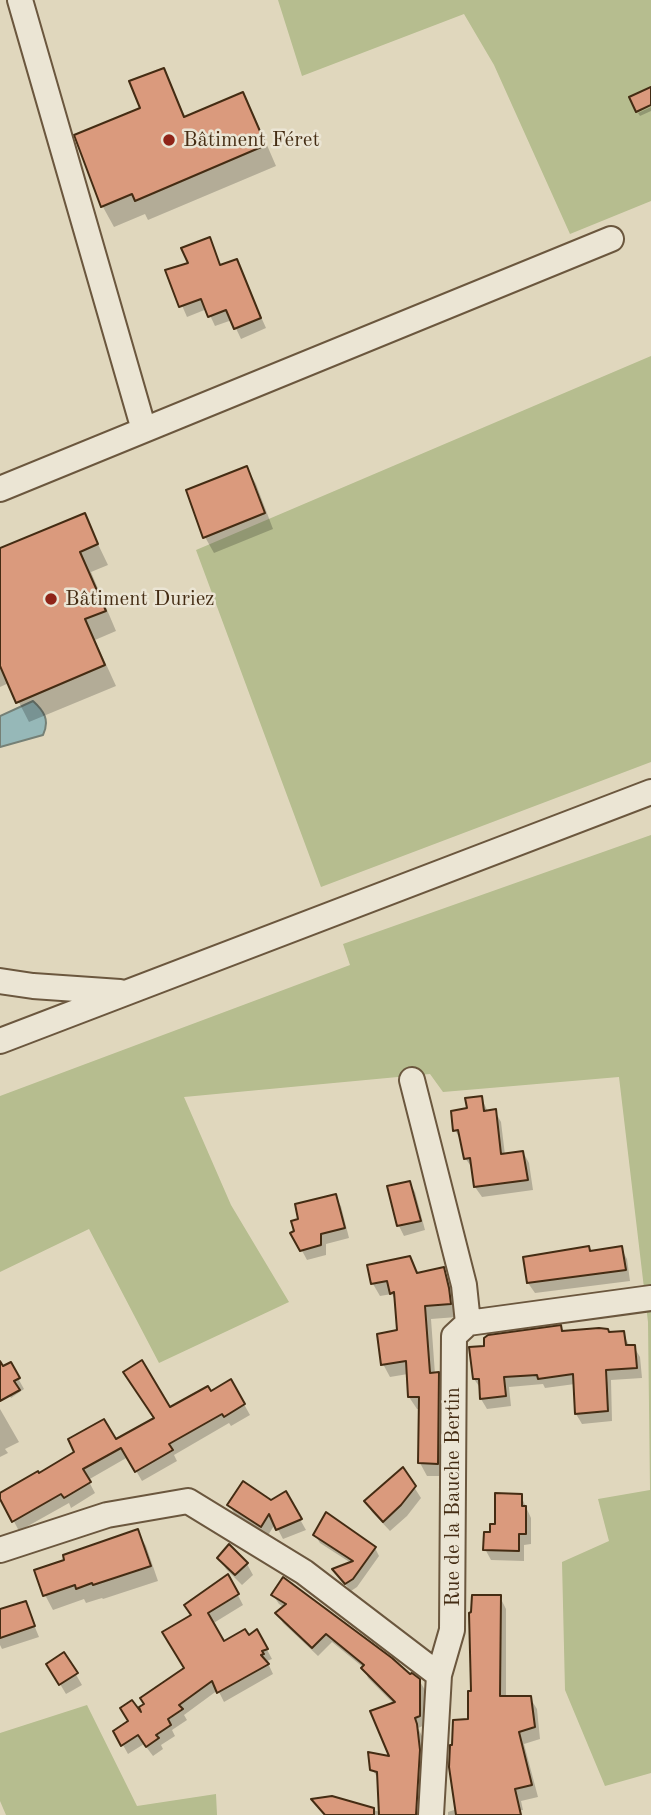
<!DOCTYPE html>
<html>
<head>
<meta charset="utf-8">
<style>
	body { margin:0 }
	canvas { display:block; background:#e0d7bd }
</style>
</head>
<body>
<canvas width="651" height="1815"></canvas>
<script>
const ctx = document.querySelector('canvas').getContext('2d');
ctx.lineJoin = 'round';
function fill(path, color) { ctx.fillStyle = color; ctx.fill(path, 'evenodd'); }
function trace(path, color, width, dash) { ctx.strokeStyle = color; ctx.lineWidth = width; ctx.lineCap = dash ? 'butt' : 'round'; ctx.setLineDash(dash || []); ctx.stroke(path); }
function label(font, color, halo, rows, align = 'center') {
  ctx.font = font + ' "Old Standard TT",serif'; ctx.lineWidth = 5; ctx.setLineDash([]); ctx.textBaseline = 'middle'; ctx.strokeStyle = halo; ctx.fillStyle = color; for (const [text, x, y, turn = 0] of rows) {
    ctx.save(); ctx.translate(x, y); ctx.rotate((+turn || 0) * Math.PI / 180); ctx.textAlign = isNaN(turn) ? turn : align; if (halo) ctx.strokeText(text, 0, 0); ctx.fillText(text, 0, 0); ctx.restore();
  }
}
const green = new Path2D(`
	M278 0H651V201L570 234 494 65 464 14 302 76Z
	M651 356V762L321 887 196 550Z
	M651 835V1773L605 1786 565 1690 562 1562 609 1541 598 1499 650 1490 648 1322 619 1077 443 1092 430 1074 184 1097 231 1205 289 1302 159 1363 89 1229 0 1272V1096L350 965 343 944Z
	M87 1705 137 1806 216 1794 217 1815H6L0 1801V1733Z`);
const water = new Path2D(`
	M33 701C44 711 50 720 43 735L0 747V716Z`);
const shadow = new Path2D(`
	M163 70 186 118 242 94 254 115 276 166 148 220 145 214 114 227 103 207 77 136 142 109Z
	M651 107V111L640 116 638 113Z
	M209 239 221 267 236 261 266 328 241 339 232 320 215 326 207 309 187 317 167 271 190 264Z
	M247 468 256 484 273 529 214 553 205 537Z
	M84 515 108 565 91 572 116 631 95 640 116 686 29 722 9 683 0 687V550Z
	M481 1097 488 1112 495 1111 501 1122 505 1155 523 1152 529 1163 533 1190 482 1197 475 1187 473 1169 465 1158 461 1141 455 1130 469 1110Z
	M410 1183 415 1192 425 1230 404 1236 399 1226 389 1188Z
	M335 1196 341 1206 349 1238 326 1244V1255L307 1260 293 1234Z
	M588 1248 591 1252 621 1248 627 1259 630 1281 535 1293 528 1283Z
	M409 1258 418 1274 443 1269 451 1282 457 1317 431 1319 435 1374H438L445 1387V1476H427L420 1463V1409H417L409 1397 408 1374 390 1377 383 1364 399 1332 396 1302 392 1294 380 1296 373 1284 370 1266Z
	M560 1327 564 1333H623L630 1347H634L640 1357 642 1378 611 1380 612 1421 582 1424 576 1414 575 1384 545 1388 543 1384 509 1387 511 1406 487 1409 481 1399V1389L474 1379 486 1348Z
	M10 1364 24 1389 11 1398 0 1379V1370Z
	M231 1381 250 1415 231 1426 229 1423 174 1455 177 1461 142 1481 128 1457 88 1480 95 1493 71 1508 69 1503 19 1531 0 1495 115 1441 169 1410 210 1393Z
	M0 1409 19 1442 5 1449 8 1453 0 1457Z
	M414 1487 421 1498 407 1516 390 1531 372 1512 366 1501Z
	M285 1493 306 1530 283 1539 275 1524 267 1537 236 1516 229 1505 271 1502Z
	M521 1496 531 1518V1544L524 1545V1561L491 1560 485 1549 491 1534Z
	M137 1531 146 1546 158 1581 103 1599 102 1598 86 1603 84 1599 53 1610 45 1595Z
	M315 1535 375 1548 379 1556 357 1587 351 1591 339 1577 351 1563 320 1543Z
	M229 1546 247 1564 253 1575 242 1585 226 1569 220 1559Z
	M228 1576 243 1605 212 1624 224 1643 248 1638 257 1631 272 1659 267 1661 273 1674 224 1702 218 1690 184 1715 187 1720 172 1730 175 1736 161 1745 163 1749 153 1756 144 1744 128 1754 115 1731 144 1720 187 1669 192 1616Z
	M273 1595 419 1680 425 1690V1725L418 1728 422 1736 424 1761 421 1815H324L319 1809 314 1801 331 1798 380 1812 379 1780 372 1769 392 1758 394 1704 368 1678 364 1668 332 1642 318 1656 283 1623 278 1614 285 1608 279 1604Z
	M500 1597 506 1609V1698H530L537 1709 540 1739 524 1744 538 1797 521 1801 523 1810 512 1812V1815H448V1812L457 1809 472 1693Z
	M25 1603 39 1637 2 1649 0 1645V1611Z
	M64 1654 82 1685 66 1694 48 1664Z`);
const building = new Path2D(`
	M164 68 184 117 243 92 266 145 135 201 132 194 101 207 74 135 140 108 129 81Z
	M651 87V105L636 112 629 97Z
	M210 237 220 265 237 259 261 318 234 329 226 310 208 317 201 299 179 307 165 270 188 263 181 248Z
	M247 466 265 513 203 538 186 490Z
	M85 513 98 544 80 552 106 611 85 619 105 665 16 703 0 666V548Z
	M482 1096 484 1111 496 1109 501 1154 523 1151 528 1180 474 1187 470 1158 464 1159 458 1130 453 1131 451 1111 467 1108 465 1098Z
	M410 1181 421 1221 397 1226 387 1186Z
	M336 1194 345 1228 321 1234V1245L300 1251 290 1233 294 1231 291 1221 298 1219 295 1204Z
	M589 1246 590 1251 622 1246 626 1270 527 1283 523 1257Z
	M410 1256 417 1273 444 1267 449 1288 451 1304 425 1306 430 1373 439 1372 438 1464 418 1463 419 1397H408L406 1361 381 1365 377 1334 397 1330 394 1292 390 1294 387 1281 371 1284 367 1265Z
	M561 1325 562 1331 599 1328 608 1329 609 1332 624 1331 626 1345H635L637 1368 606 1370 608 1411 575 1414 573 1374 538 1379 537 1375 504 1377 506 1396 480 1399 479 1379H473L469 1347 484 1346V1338L488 1335Z
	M142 1360 170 1407 208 1386 211 1391 231 1379 245 1404 224 1417 222 1414 169 1444 173 1450 135 1472 121 1448 83 1469 91 1482 64 1498 61 1494 12 1522 0 1499V1493L38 1471 39 1473 74 1452 68 1439 104 1419 116 1439 154 1418 123 1372Z
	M0 1361 3 1366 11 1362 20 1378 14 1381 20 1390 0 1401Z
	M403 1467 416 1486 401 1505 383 1522 364 1501Z
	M243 1481 271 1500 286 1491 302 1519 276 1530 269 1514 261 1527 227 1505Z
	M495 1493 522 1494V1506H526V1534H519V1551L483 1550 484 1532H490V1524H495Z
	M326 1512 376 1547 353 1579 345 1584 332 1569 353 1561 313 1535Z
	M138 1529 151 1566 93 1585 92 1583 76 1589 75 1585 43 1596 34 1570 64 1560 63 1555Z
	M229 1544 248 1563 235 1575 217 1558Z
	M228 1574 239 1594 208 1613 224 1641 245 1629 249 1635 257 1629 268 1649 262 1651 264 1654 261 1655 269 1664 217 1693 212 1681 179 1705 183 1709 168 1719 171 1725 156 1735 159 1738 146 1747 138 1735 121 1746 113 1731 128 1721 120 1708 132 1700 141 1712 139 1707 144 1704 140 1698 184 1668 162 1632 191 1615 184 1605Z
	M283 1577 392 1658 410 1674 412 1673 420 1679V1716L415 1718 417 1724 420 1750 416 1815H379L377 1772 370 1770 368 1752 389 1756 370 1711 395 1702 361 1668 364 1665 326 1634 312 1648 275 1613 286 1604 271 1595Z
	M472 1595H501L500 1696H531L535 1727 519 1732 532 1785 515 1789 521 1815H456L449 1767 450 1745H452L453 1720 468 1719V1691H471L469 1613 471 1612Z
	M26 1601 35 1626 0 1638V1609Z
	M64 1652 78 1673 59 1685 46 1664Z
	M332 1796 374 1808V1815H325L311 1799Z`);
const minor = new Path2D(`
	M20 0 144 430
	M0 489 611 239
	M0 981 33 986 120 992
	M0 1041 651 792
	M412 1080 464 1285 468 1323
	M0 1550 107 1515 188 1501 304 1572 439 1675
	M431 1815 439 1675 452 1630 454 1336 468 1323 651 1298`);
const markers = [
	[169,140,7,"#8f2418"],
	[51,599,7,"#8f2418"]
];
const poiNames = [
	["Bâtiment Féret",183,140],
	["Bâtiment Duriez",65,599]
];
const streetNames = [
	["Rue de la Bauche Bertin",453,1497,-90]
];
fill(green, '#b6bd8f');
fill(water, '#96b8b8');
trace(water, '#758076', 2);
fill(shadow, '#0003');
fill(building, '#da9a7d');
trace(building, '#442c13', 2);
trace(minor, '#6b573e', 28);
trace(minor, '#ebe5d4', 24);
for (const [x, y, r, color] of markers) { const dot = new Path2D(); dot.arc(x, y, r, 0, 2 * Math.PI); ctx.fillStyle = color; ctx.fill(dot); trace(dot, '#ebe5d4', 2.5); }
label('21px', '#442c13', '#ebe5d4', poiNames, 'left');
label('21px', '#442c13', '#ebe5d4', streetNames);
</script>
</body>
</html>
